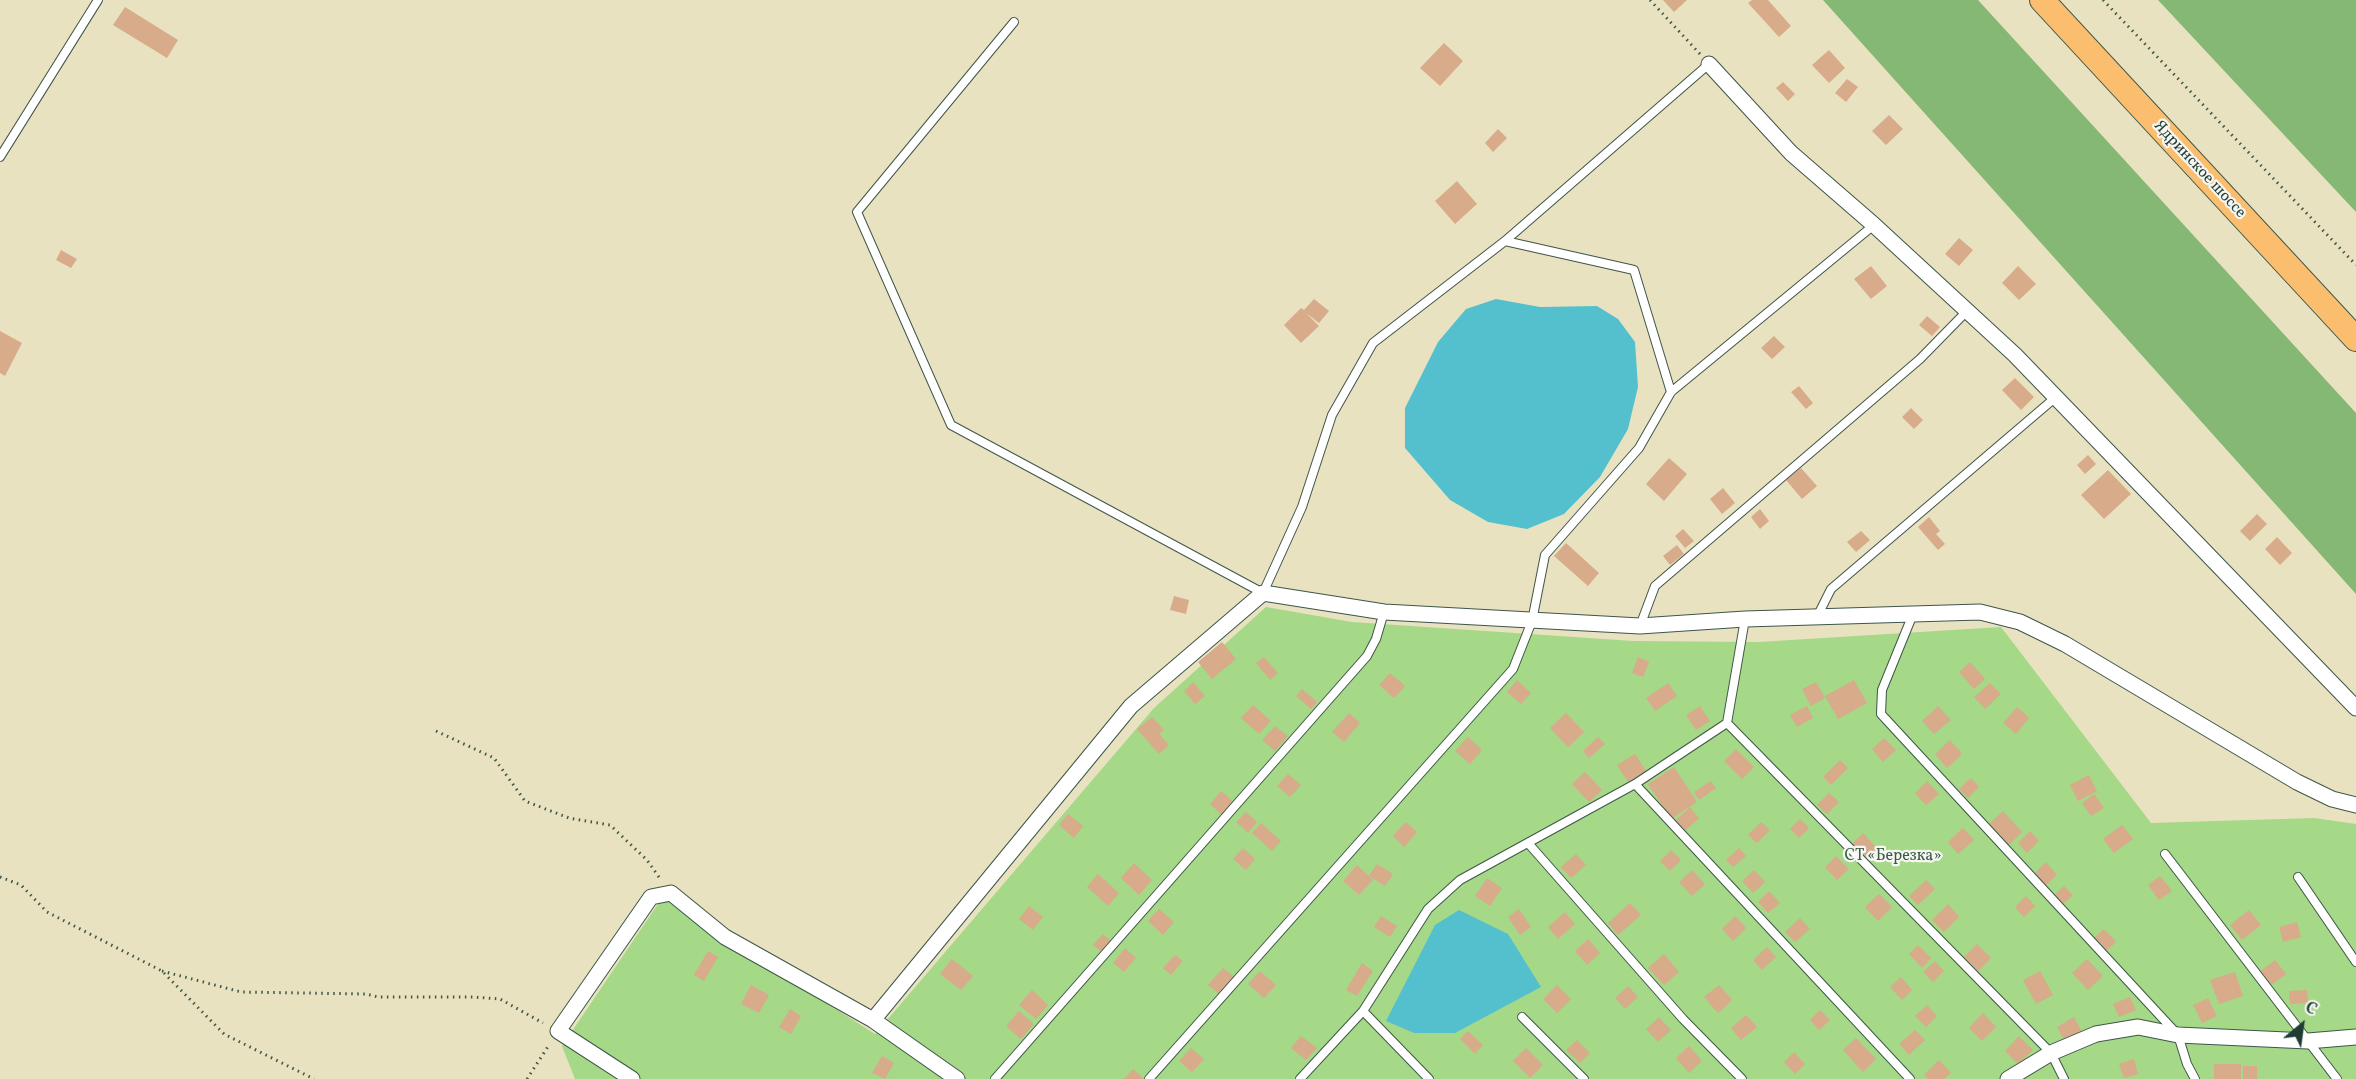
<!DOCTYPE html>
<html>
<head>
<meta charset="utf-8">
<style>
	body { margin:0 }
	#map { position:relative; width:2356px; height:1079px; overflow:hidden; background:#e9e2c0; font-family:Vollkorn,serif }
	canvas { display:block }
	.north { position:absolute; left:2272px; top:995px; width:60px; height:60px; -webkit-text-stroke:4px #f6f6f2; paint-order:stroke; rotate:29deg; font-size:16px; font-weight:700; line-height:24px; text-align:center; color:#1f3d34 }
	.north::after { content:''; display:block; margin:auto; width:21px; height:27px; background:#1f3d34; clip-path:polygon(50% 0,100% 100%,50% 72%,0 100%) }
</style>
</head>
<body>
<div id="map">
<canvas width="2356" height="1079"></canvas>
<div class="north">С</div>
</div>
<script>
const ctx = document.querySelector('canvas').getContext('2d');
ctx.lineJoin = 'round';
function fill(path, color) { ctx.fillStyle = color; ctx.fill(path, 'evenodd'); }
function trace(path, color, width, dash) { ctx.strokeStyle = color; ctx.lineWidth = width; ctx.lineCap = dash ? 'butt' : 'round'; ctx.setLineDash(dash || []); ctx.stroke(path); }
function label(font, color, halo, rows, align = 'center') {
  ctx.font = font + ' Vollkorn,serif'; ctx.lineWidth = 4.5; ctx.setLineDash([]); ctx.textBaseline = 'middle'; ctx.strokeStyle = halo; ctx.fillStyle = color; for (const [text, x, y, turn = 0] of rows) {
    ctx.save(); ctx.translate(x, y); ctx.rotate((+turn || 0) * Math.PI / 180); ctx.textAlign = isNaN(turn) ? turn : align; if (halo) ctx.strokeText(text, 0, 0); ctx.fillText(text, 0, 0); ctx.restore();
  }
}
const green = new Path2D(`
	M1266 607 1352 622 1633 641 1759 642 2001 627 2151 823 2314 818 2356 824V1079H575L562 1046 662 898 875 1034 1154 708Z`);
const forest = new Path2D(`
	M1823 0H1978L2356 413V594Z
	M2158 0H2356V212Z`);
const water = new Path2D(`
	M1496 299 1540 307 1597 306 1618 319 1635 342 1638 387 1628 429 1600 477 1564 514 1527 529 1488 522 1450 500 1405 448V408L1438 342 1466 309Z
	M1459 910 1508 934 1541 987 1455 1033H1414L1386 1021 1435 925Z`);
const building = new Path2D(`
	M1663 0H1687L1674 12Z
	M1752 0H1768L1791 26 1779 37 1748 3Z
	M125 7 178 40 167 58 113 25Z
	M1444 43 1463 61 1440 86 1420 68Z
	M1829 50 1845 68 1829 83 1812 65Z
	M1847 79 1858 87 1846 102 1835 93Z
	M1783 82 1795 94 1788 101 1776 88Z
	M1889 115 1903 129 1886 145 1872 131Z
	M1498 129 1507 138 1493 152 1485 143Z
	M1457 181 1477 204 1455 224 1435 201Z
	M1959 238 1973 250 1959 266 1945 254Z
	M61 250 77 259 71 268 56 260Z
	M1871 266 1887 286 1871 299 1854 279Z
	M2018 266 2036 284 2019 300 2002 283Z
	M1314 299 1329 311 1319 323 1306 313 1319 326 1301 343 1284 325 1301 308 1304 310Z
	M1927 316 1940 327 1932 336 1919 325Z
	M0 331 22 343 5 376 0 373Z
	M1774 336 1785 347 1772 359 1761 348Z
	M2015 378 2034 397 2021 410 2002 390Z
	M1799 386 1813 403 1806 409 1791 392Z
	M1911 408 1923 420 1914 429 1902 417Z
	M2088 455 2096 464 2085 474 2077 465Z
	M1669 458 1687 474 1664 501 1646 484Z
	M1801 468 1817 486 1802 499 1786 480Z
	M2108 470 2131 494 2104 519 2081 495Z
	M1723 488 1735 503 1722 514 1710 499Z
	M1760 509 1769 521 1760 529 1751 517Z
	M2257 514 2267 524 2250 541 2240 531Z
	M1929 517 1940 531 1936 534 1945 544 1938 550 1918 527Z
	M1683 529 1694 541 1685 548 1675 536Z
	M1861 531 1870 540 1856 552 1847 542Z
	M2277 537 2292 553 2280 565 2265 549Z
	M1566 543 1599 573 1588 586 1554 556Z
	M1677 545 1684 554 1670 565 1663 556Z
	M1174 596 1189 600 1186 614 1170 610Z
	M1222 642 1236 659 1212 679 1198 662Z
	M1264 657 1278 673 1270 680 1256 663Z
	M1638 657 1649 662 1643 677 1632 673Z
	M1970 662 1985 679 1974 689 1959 672Z
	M1390 673 1405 686 1394 698 1379 685Z
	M1517 680 1531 693 1521 704 1507 692Z
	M1854 680 1867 703 1838 719 1825 696Z
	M1193 682 1205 696 1195 704 1184 691Z
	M1816 682 1825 698 1811 706 1802 689Z
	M1668 683 1677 696 1655 711 1646 698Z
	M1990 683 2001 694 1985 709 1974 697Z
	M1302 689 1317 702 1311 709 1296 696Z
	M1253 705 1271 721 1259 734 1241 718Z
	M1700 706 1710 721 1696 730 1686 715Z
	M1807 706 1813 718 1797 727 1790 715Z
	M1938 706 1951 720 1934 734 1922 721Z
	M2017 707 2029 718 2016 734 2003 723Z
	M1349 713 1360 723 1344 742 1332 732Z
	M1566 713 1584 732 1568 747 1550 728Z
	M1152 717 1164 730 1159 734 1169 745 1159 754 1137 729Z
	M1275 726 1288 736 1275 751 1262 740Z
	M1468 737 1482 750 1470 764 1455 751Z
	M1598 737 1605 744 1589 758 1583 751Z
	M1884 738 1896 750 1883 762 1872 749Z
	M1950 740 1962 754 1947 768 1935 754Z
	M1736 749 1754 767 1742 779 1724 761Z
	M1635 754 1646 771 1628 782 1617 765Z
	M1840 760 1848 768 1831 785 1823 777Z
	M1674 767 1697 802 1671 819 1648 784Z
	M1585 772 1602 790 1589 802 1572 784Z
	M1288 774 1301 785 1290 797 1277 786Z
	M2089 775 2097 791 2078 801 2070 785Z
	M1971 778 1979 787 1968 798 1959 789Z
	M1711 781 1716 788 1699 800 1694 792Z
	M1927 781 1939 794 1926 805 1915 793Z
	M1221 791 1236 804 1224 817 1210 804Z
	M1829 793 1839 802 1827 814 1817 805Z
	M2094 794 2104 808 2091 816 2082 803Z
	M1690 807 1699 818 1685 831 1676 820Z
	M2003 811 2022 832 2009 845 1989 824Z
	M1246 812 1257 822 1248 833 1236 822Z
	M1068 814 1083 826 1074 838 1059 825Z
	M1800 819 1809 828 1799 838 1790 829Z
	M1406 822 1417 832 1404 847 1393 836Z
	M1761 822 1770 830 1757 843 1748 835Z
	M1261 823 1281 841 1272 851 1252 833Z
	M2122 825 2133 839 2114 853 2103 839Z
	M1963 828 1974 840 1958 854 1948 842Z
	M2030 831 2039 841 2027 853 2018 843Z
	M1863 833 1877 848 1865 859 1851 845Z
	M1243 848 1255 859 1246 870 1233 859Z
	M1739 848 1746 856 1733 867 1726 860Z
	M1671 850 1681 860 1670 871 1660 861Z
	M1576 854 1586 865 1571 878 1561 867Z
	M1836 856 1849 869 1837 880 1825 867Z
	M2046 862 2057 875 2046 885 2035 873Z
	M1134 863 1152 880 1139 895 1121 878Z
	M1377 864 1393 874 1385 886 1369 876Z
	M1357 865 1373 880 1359 895 1343 881Z
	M1692 870 1705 884 1692 896 1679 882Z
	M1754 870 1765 882 1753 893 1742 881Z
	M1098 874 1119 893 1108 906 1087 887Z
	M2160 876 2172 891 2159 900 2148 885Z
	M1487 878 1502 888 1490 906 1475 896Z
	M1926 880 1935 889 1918 905 1909 896Z
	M2064 886 2073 895 2062 905 2053 896Z
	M1769 891 1780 903 1768 913 1758 902Z
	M1879 894 1892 907 1878 921 1865 907Z
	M2026 896 2035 906 2024 917 2015 907Z
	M1630 903 1641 915 1618 935 1608 923Z
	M1948 904 1959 917 1944 932 1932 920Z
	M1029 906 1043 917 1033 930 1019 919Z
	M1159 909 1174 922 1163 935 1148 921Z
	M1519 909 1531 927 1520 935 1508 917Z
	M2249 910 2261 925 2242 940 2230 925Z
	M1565 912 1575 924 1558 939 1548 927Z
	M1381 916 1397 926 1390 937 1374 927Z
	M1735 916 1746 928 1733 941 1722 929Z
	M1800 918 1810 929 1795 942 1785 932Z
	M2297 922 2301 937 2283 942 2279 927Z
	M2104 929 2116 942 2104 953 2092 940Z
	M1103 934 1112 942 1103 953 1093 945Z
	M1588 939 1600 953 1587 965 1575 951Z
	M1977 944 1991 958 1978 971 1964 957Z
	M1918 945 1931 958 1922 968 1909 954Z
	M1767 947 1776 957 1762 970 1753 960Z
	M1125 948 1136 958 1124 972 1113 963Z
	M708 951 718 957 704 981 694 975Z
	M1664 954 1679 972 1664 985 1648 968Z
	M1175 955 1183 961 1171 975 1163 968Z
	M952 959 973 976 961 990 940 974Z
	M2087 959 2103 976 2088 990 2072 973Z
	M2275 960 2286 974 2270 986 2259 972Z
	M1935 961 1944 971 1933 982 1923 972Z
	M1362 963 1373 971 1357 996 1346 990Z
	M1223 968 1234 977 1219 994 1208 985Z
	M1260 971 1276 985 1264 998 1248 984Z
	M2040 971 2053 995 2036 1004 2023 980Z
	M2235 972 2243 996 2219 1004 2210 980Z
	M1901 977 1912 990 1902 1000 1890 987Z
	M751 985 769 995 759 1013 741 1004Z
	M1557 985 1571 999 1557 1013 1543 999Z
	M1719 985 1732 1000 1718 1013 1704 997Z
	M1628 986 1638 997 1625 1009 1615 998Z
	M1032 990 1048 1005 1036 1019 1019 1005Z
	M2307 990 2308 1003 2290 1004 2289 991Z
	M2130 997 2136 1010 2119 1017 2113 1004Z
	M2208 998 2217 1016 2202 1023 2193 1005Z
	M1927 1005 1937 1016 1926 1027 1915 1016Z
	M790 1009 801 1016 791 1034 779 1027Z
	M1820 1010 1830 1020 1819 1030 1810 1020Z
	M1019 1011 1034 1024 1021 1039 1006 1026Z
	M1983 1013 1996 1027 1982 1041 1969 1028Z
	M1746 1015 1757 1027 1741 1040 1731 1028Z
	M1659 1017 1671 1030 1658 1042 1646 1029Z
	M2074 1017 2082 1032 2065 1042 2057 1027Z
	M1915 1030 1925 1040 1909 1055 1899 1044Z
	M1468 1031 1483 1045 1475 1054 1460 1039Z
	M1301 1036 1317 1048 1306 1060 1291 1048Z
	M2019 1036 2033 1050 2018 1064 2005 1051Z
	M1856 1038 1876 1059 1863 1072 1843 1050Z
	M1577 1040 1590 1053 1580 1063 1566 1050Z
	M1689 1046 1702 1061 1689 1073 1676 1058Z
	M1191 1048 1204 1059 1192 1072 1179 1061Z
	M1526 1048 1543 1065 1530 1078 1513 1061Z
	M1794 1052 1805 1064 1795 1074 1784 1062Z
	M882 1056 894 1063 885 1079 872 1073Z
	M2134 1059 2138 1074 2124 1078 2119 1064Z
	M1939 1060 1951 1073 1944 1079H1928L1924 1075Z
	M2214 1064H2241V1079H2214Z
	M2243 1066H2257V1079H2243Z
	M1133 1069 1144 1079H1124Z`);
const path = new Path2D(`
	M1650 0 1700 54
	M2103 0 2356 265
	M436 731 494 758 525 801 569 818 610 825 647 860 661 880
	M0 877 21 885 47 912 162 971 224 1034 314 1079
	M162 971 241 992 366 994 378 997H473L500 999 543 1023
	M527 1079 549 1045`);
const lane = new Path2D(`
	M1014 22 857 212 951 425 1263 593 1302 507 1332 415 1373 343 1505 241 1709 64
	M0 157 98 0
	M1505 241 1634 270 1671 392
	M1913 614 1882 690 1881 714 2178 1035 2187 1064 2195 1079
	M1817 617 1831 589 2056 397
	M1640 626 1655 586 1920 359 1967 311
	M1727 723 1745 619
	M1635 784 1910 1079
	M1528 843 1683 1019 1742 1079
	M2165 854 2337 1079
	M2298 877 2356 962
	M1363 1011 1429 1079
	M1522 1017 1584 1079
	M995 1079 1367 656 1376 639 1384 612
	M1149 1079 1513 669 1532 621 1545 555 1639 448 1671 392 1874 225
	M1300 1079 1363 1011 1428 909 1460 880 1635 784 1727 723 2051 1053 2064 1079`);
const street = new Path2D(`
	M1709 64 1791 153 1874 225 2015 355 2356 708
	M632 1079 558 1031 651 897 671 893 725 937 873 1020
	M957 1079 873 1020 1131 706 1263 593 1384 612 1640 626 1745 619 1980 612 2020 622 2065 644 2297 782 2332 799 2356 805
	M2008 1079 2051 1053 2096 1034 2138 1027 2178 1035 2308 1041 2356 1037`);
const primary = new Path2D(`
	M2042 0 2356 339`);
const streetNames = [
	["Ядринское шоссе",2199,170,47]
];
const parkNames = [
	["СТ «Березка»",1893,857]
];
fill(green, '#a5d887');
fill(forest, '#84b874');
fill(water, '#54c0ce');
fill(building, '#d8ab8a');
trace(lane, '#3d5649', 10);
trace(street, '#3d5649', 17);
trace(primary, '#3d5649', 26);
trace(path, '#3d5649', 3, [1.5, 4.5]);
trace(lane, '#fff', 8);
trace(street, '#fff', 15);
trace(primary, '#fabe6e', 24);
label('16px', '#1f3d34', '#f6f6f2', streetNames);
label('16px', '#3a5c45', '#f6f6f2', parkNames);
</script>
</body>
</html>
